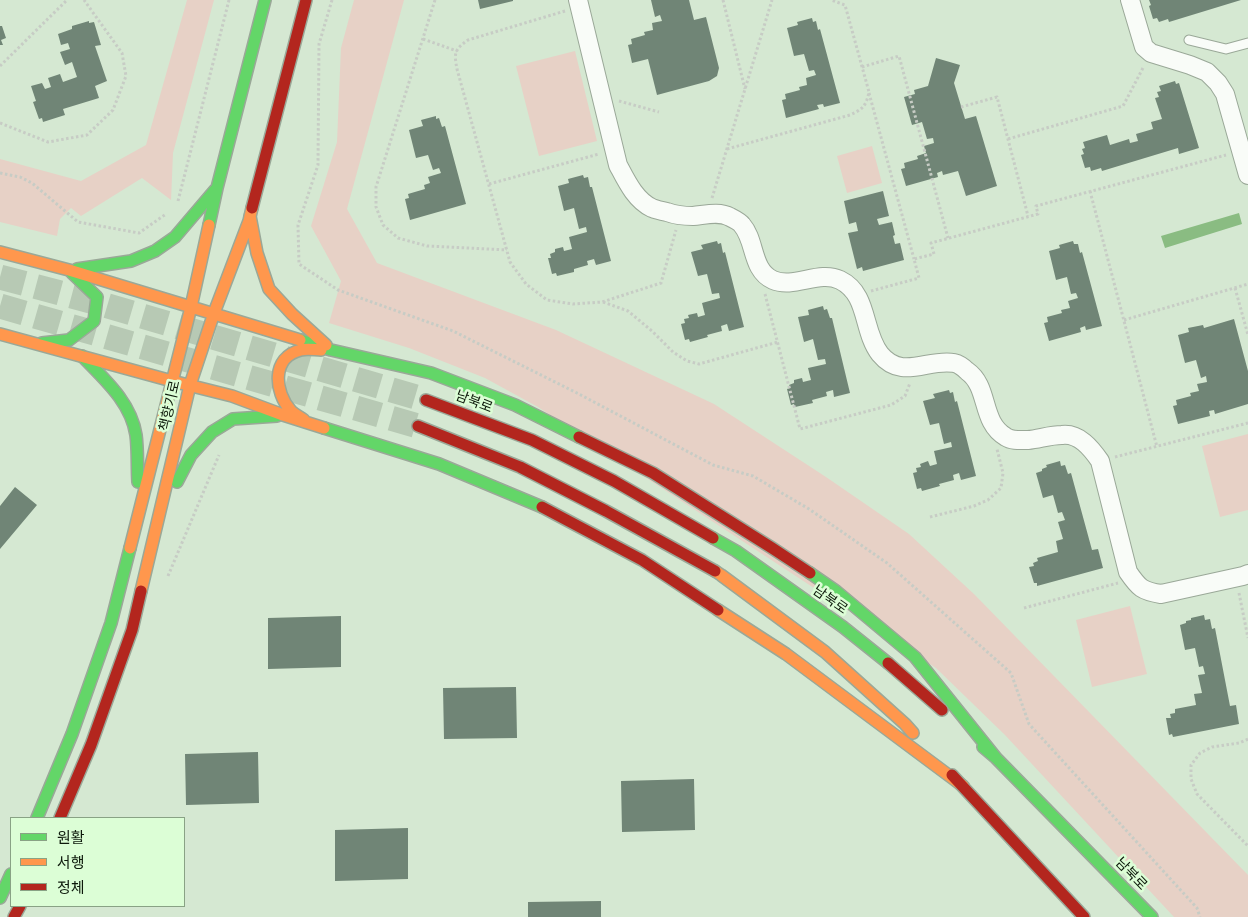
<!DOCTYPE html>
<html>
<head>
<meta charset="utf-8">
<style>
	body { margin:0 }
	#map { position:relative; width:1248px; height:917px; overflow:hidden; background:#d5e8d2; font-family:Figtree,"Noto Sans KR",sans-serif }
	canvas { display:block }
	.legend { position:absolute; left:10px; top:817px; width:175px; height:90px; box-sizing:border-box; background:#dcfed6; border:1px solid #89a285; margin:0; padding:6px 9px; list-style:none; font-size:15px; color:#0d190b }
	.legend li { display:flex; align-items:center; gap:10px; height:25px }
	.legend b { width:25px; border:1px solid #89a285 }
</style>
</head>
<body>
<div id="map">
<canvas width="1248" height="917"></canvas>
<ul class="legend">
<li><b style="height:6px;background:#63d668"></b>원활</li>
<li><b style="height:6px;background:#ff974d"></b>서행</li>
<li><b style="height:6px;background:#b3261e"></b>정체</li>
</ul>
</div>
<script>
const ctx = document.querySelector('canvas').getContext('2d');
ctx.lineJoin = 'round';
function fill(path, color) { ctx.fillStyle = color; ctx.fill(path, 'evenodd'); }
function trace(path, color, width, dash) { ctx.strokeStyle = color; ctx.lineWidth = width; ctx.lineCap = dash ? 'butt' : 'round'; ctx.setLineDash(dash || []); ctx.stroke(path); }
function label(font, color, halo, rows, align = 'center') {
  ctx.font = font + ' Figtree,"Noto Sans KR",sans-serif'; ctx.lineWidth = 5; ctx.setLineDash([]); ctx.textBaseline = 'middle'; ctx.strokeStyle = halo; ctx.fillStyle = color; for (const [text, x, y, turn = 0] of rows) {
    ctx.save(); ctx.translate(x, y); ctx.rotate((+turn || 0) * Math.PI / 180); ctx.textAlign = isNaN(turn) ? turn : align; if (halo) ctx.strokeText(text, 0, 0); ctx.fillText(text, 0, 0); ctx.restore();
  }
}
const green = new Path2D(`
	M187 0H214L173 153 171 200 142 178 81 216 71 208 60 219 57 236 0 222V159L81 181 146 145Z
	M354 0H404L347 209 377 263 556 330 714 404 826 477 909 534 974 594 1248 875V917H1174L1005 735 936 668 538 407 485 378 409 348 329 323 341 281 311 226 337 142 341 48Z
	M575 51 597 141 539 156 516 66Z
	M872 146 882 183 847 193 837 156Z
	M1248 434V510L1220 517 1202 446Z
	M1130 606 1147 674 1092 687 1076 620Z`);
const water = new Path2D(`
	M1239 213 1242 224 1165 248 1161 236Z`);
const building = new Path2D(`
	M478 0H513V1L480 9Z
	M651 0H689L694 20 706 17 719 68 717 76 709 81 657 95 648 59 632 63 628 45 632 44 631 39 645 35 644 32 653 30 652 23 662 21 660 15 655 17Z
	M1149 0H1241L1169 22 1168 19 1159 22 1157 18 1153 19 1149 6 1151 5Z
	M812 18 813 22 816 21 818 30 820 29 840 103 824 107 823 104 817 105 819 109 786 118 782 100 786 99 785 94 800 90 799 87 807 85 806 78 816 75 814 70 809 71 804 54 794 56 787 28 798 25 797 22Z
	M89 21V23L94 22 101 45 95 46 107 81 95 86 99 98 63 109 65 115 43 122 42 118 39 119 33 102 36 101 31 86 42 83 45 89 51 87 48 78 60 74 63 82 77 77 72 62 65 65 60 52 70 49 68 43 61 45 58 34 72 29V26Z
	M0 26H2L6 38 1 40 3 45H0Z
	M936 58 960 65 954 83 965 119 976 116 997 186 966 196 958 171 943 175 942 171 937 173 938 177 906 186 901 169 905 168 904 163 918 159 917 156 926 153 924 146 934 143 933 138 927 139 922 122 912 125 904 97 915 94 914 90 928 86Z
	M1175 81 1176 84 1179 83 1199 148 1179 154 1178 148 1102 171 1101 168 1091 171 1090 167 1085 168 1081 155 1084 154 1082 149 1085 148 1083 142 1107 135 1110 145 1129 139 1130 143 1138 141 1136 134 1153 129 1151 122 1162 119 1155 98 1159 97 1157 92 1161 91 1159 86Z
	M436 116V119L439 118 442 127 445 126 466 204 410 220 405 199 409 198 408 194 425 189 424 185 430 183 428 177 441 173 439 168 433 170 428 155 416 158 409 130 423 126 421 120Z
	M583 175 584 178 588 177 590 187H592L611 261 596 265 594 259 587 261 588 265 574 269V272L557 276 556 273 552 274 548 258H551L550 254 555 252V249L563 247 564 251 572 249 569 237 587 232 586 227 579 229 574 208 564 211 558 186 569 183 568 179Z
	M883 191 889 216 877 219 879 225 892 222 895 235 893 236 895 244 900 243 904 260 863 271 862 267 857 269 848 233 858 231 856 222 849 224 844 201Z
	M717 241 718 244 721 243 723 253 725 252 744 327 729 331 727 324 721 326 722 331 707 335 708 337 690 342 689 339 685 340 681 324 685 323 684 319 689 318 688 315 697 313 698 317 705 315 702 303 720 298 719 293 712 294 707 274 698 276 691 252 703 249 701 245Z
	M1073 241 1074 244H1078L1080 253 1082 252 1102 326 1086 330 1085 326 1080 328 1081 332 1049 341 1044 323 1048 322 1047 317 1062 313 1061 310 1070 308 1068 301 1078 298 1076 293 1071 294 1067 277 1056 280 1049 251 1060 248 1059 245Z
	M823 306 824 310 827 309 830 318H832L850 393 834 397 833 390 826 392 827 396 812 400 813 403 795 407 794 404 791 405 787 389 790 388 789 385 794 383V380L802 378 803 382 811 380 808 368 826 364 825 359 818 360 813 339 804 342 798 317 809 315 808 310Z
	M1234 319 1248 371V404L1215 414 1214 410 1209 411 1210 416 1178 424 1173 406 1177 405 1176 400 1191 396 1190 393 1199 391 1197 384 1207 382 1206 376 1201 378 1196 360 1185 363 1178 335 1189 332 1188 328 1203 325 1204 328Z
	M949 390 950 393 953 392 955 402 957 401 976 476 961 480 959 473 953 475 954 480 939 484 940 486 922 491 921 488 917 489 913 473 917 472 916 468 921 467 920 464 928 461 930 466 937 464 934 451 952 447 951 442 944 444 939 423 930 425 923 401 935 398 933 394Z
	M1060 461 1061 466 1065 465 1068 474 1071 473 1092 550 1098 549 1103 568 1037 586V583H1034L1029 567 1034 566 1033 563 1038 561 1037 558 1058 552 1056 541 1063 539 1058 522 1065 520 1062 512 1058 513 1053 495 1043 498 1036 473 1042 471V469L1047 467 1046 465Z
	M15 487 37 505 0 549V506Z
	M1204 615 1205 620 1210 619 1212 629 1215 628 1230 706 1236 705 1239 724 1173 737 1172 734 1169 735 1166 718H1171L1170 714 1175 713V709L1196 705 1194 694 1202 693 1198 675 1205 674 1203 666 1199 667 1195 648 1185 650 1180 625 1186 623V621L1191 620V618Z
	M341 616V667L268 669V618Z
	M516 687 517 738 444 739 443 688Z
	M258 752 259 803 186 805 185 754Z
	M694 779 695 830 622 832 621 781Z
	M408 828V879L335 881V830Z
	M601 901V917H528V902Z`);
const secondaryTunnel = new Path2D(`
	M0 277 98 303 426 400
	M0 306 418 426`);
const path = new Path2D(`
	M332 0 319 44 318 165 298 225 299 264 338 290 453 331 577 393 713 465 753 476 809 509 887 563 1011 673 1029 724 1197 908 1200 917
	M435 0 376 187V207L383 225 398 238 427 246 507 250
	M723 0 745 89
	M565 11 468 40C454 50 454 53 457 69L510 262 526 284 547 300 573 304 602 302 661 283 676 230
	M423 39 457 51
	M0 66 67 0
	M862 67 899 56 948 238
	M869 93 914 259
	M619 101 659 112
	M961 107 997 97 1028 216
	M0 123 48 142 87 135 113 110 126 76 122 53 84 0
	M1008 139 1123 106 1144 66
	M727 149 850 115C863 109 866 106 869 92L845 5 831 0
	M0 173 20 177 32 183 78 222 139 233 166 214
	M489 184 599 154
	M1090 191 1157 447
	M712 198 772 0
	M178 201 229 0
	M1235 288 1248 335
	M871 291 919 278 914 259 934 254 931 243 1038 214 1036 206 1226 155
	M765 294 800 429 891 405 905 396 910 383
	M603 302 628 311 652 331 673 352 687 361 699 364 778 342
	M1124 320 1248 284
	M1115 457 1248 423
	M930 517 974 506 988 500 1001 488 1003 473 997 449
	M168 576 219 455
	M1239 593 1248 638
	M1024 608 1118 583
	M1248 739 1239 743 1212 747 1200 753 1191 765V779L1197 794 1248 846`);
const lane = new Path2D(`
	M1189 40 1226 49 1248 43`);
const street = new Path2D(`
	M578 0 618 165C626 180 635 200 652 208 657 210 662 211 667 212 675 215 684 216 693 216 705 215 719 211 730 217 734 219 740 222 742 225 756 241 751 270 773 280 794 289 819 270 840 280 869 294 862 331 880 354 902 381 928 358 954 363 959 364 964 368 967 371 990 387 980 422 1006 437 1012 441 1021 440 1028 440 1039 439 1050 435 1062 435 1079 433 1091 448 1100 461L1128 572C1139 588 1142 591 1161 594L1243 576 1248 574
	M1130 0 1144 47 1151 53 1190 65 1207 72 1218 83 1225 94 1248 175`);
const fast = new Path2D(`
	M209 225 217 188 265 0
	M77 269 131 261 155 251 175 237 215 190
	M300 340 331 350 431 373 515 405 579 437
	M42 343 69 340 94 321 97 297 72 273
	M82 356C104 379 131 402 136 435 138 450 137 467 138 482
	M324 428 439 464 542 507
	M177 482 191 455 212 432 233 419 277 416
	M713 538 736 551 843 627 888 663
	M810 573 836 591 915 657 996 758
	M983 747 996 758 1152 917
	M37 818 72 734 111 623 130 548
	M0 898 11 874`);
const slow = new Path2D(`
	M250 216 257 253 269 289 292 314 326 345
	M0 252 69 270 300 340
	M0 334 172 381 232 396 283 415 324 428
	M304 420C300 417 295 415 291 411 274 392 271 357 301 350 308 348 315 350 321 350
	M130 548 191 307 209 225
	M715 571 721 575 825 652 905 724 913 733
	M141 591 190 385 214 313 249 221 252 208
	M718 610 786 654 963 786`);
const jam = new Path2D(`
	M252 208 306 0
	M426 400 532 440 614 481 713 538
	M418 426 520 467 606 511 715 571
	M579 437 653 473 772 548 810 573
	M542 507 642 560 718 610
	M888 663 942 710
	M952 775 1084 917
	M60 818 91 745 132 630 141 591
	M14 917 20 906`);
const streetNames = [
	["남북로",474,402,21],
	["책향기로",170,406,-77],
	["남북로",830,600,35],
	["남북로",1131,874,46]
];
fill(green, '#e7d1c6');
fill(water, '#8abc82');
fill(building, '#708576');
trace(secondaryTunnel, '#b7c9b4', 25, [25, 12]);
trace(lane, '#9aa898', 11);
trace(street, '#9aa898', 20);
trace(fast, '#9aa898', 14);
trace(slow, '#9aa898', 14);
trace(jam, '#9aa898', 14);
trace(path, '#c7ccc5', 3, [2.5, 2.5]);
trace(lane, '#f9fcf8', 9);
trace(street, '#f9fcf8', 18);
trace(fast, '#63d668', 11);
trace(slow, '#ff974d', 11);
trace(jam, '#b3261e', 11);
label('14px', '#0d190b', '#dcfed6', streetNames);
</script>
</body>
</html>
